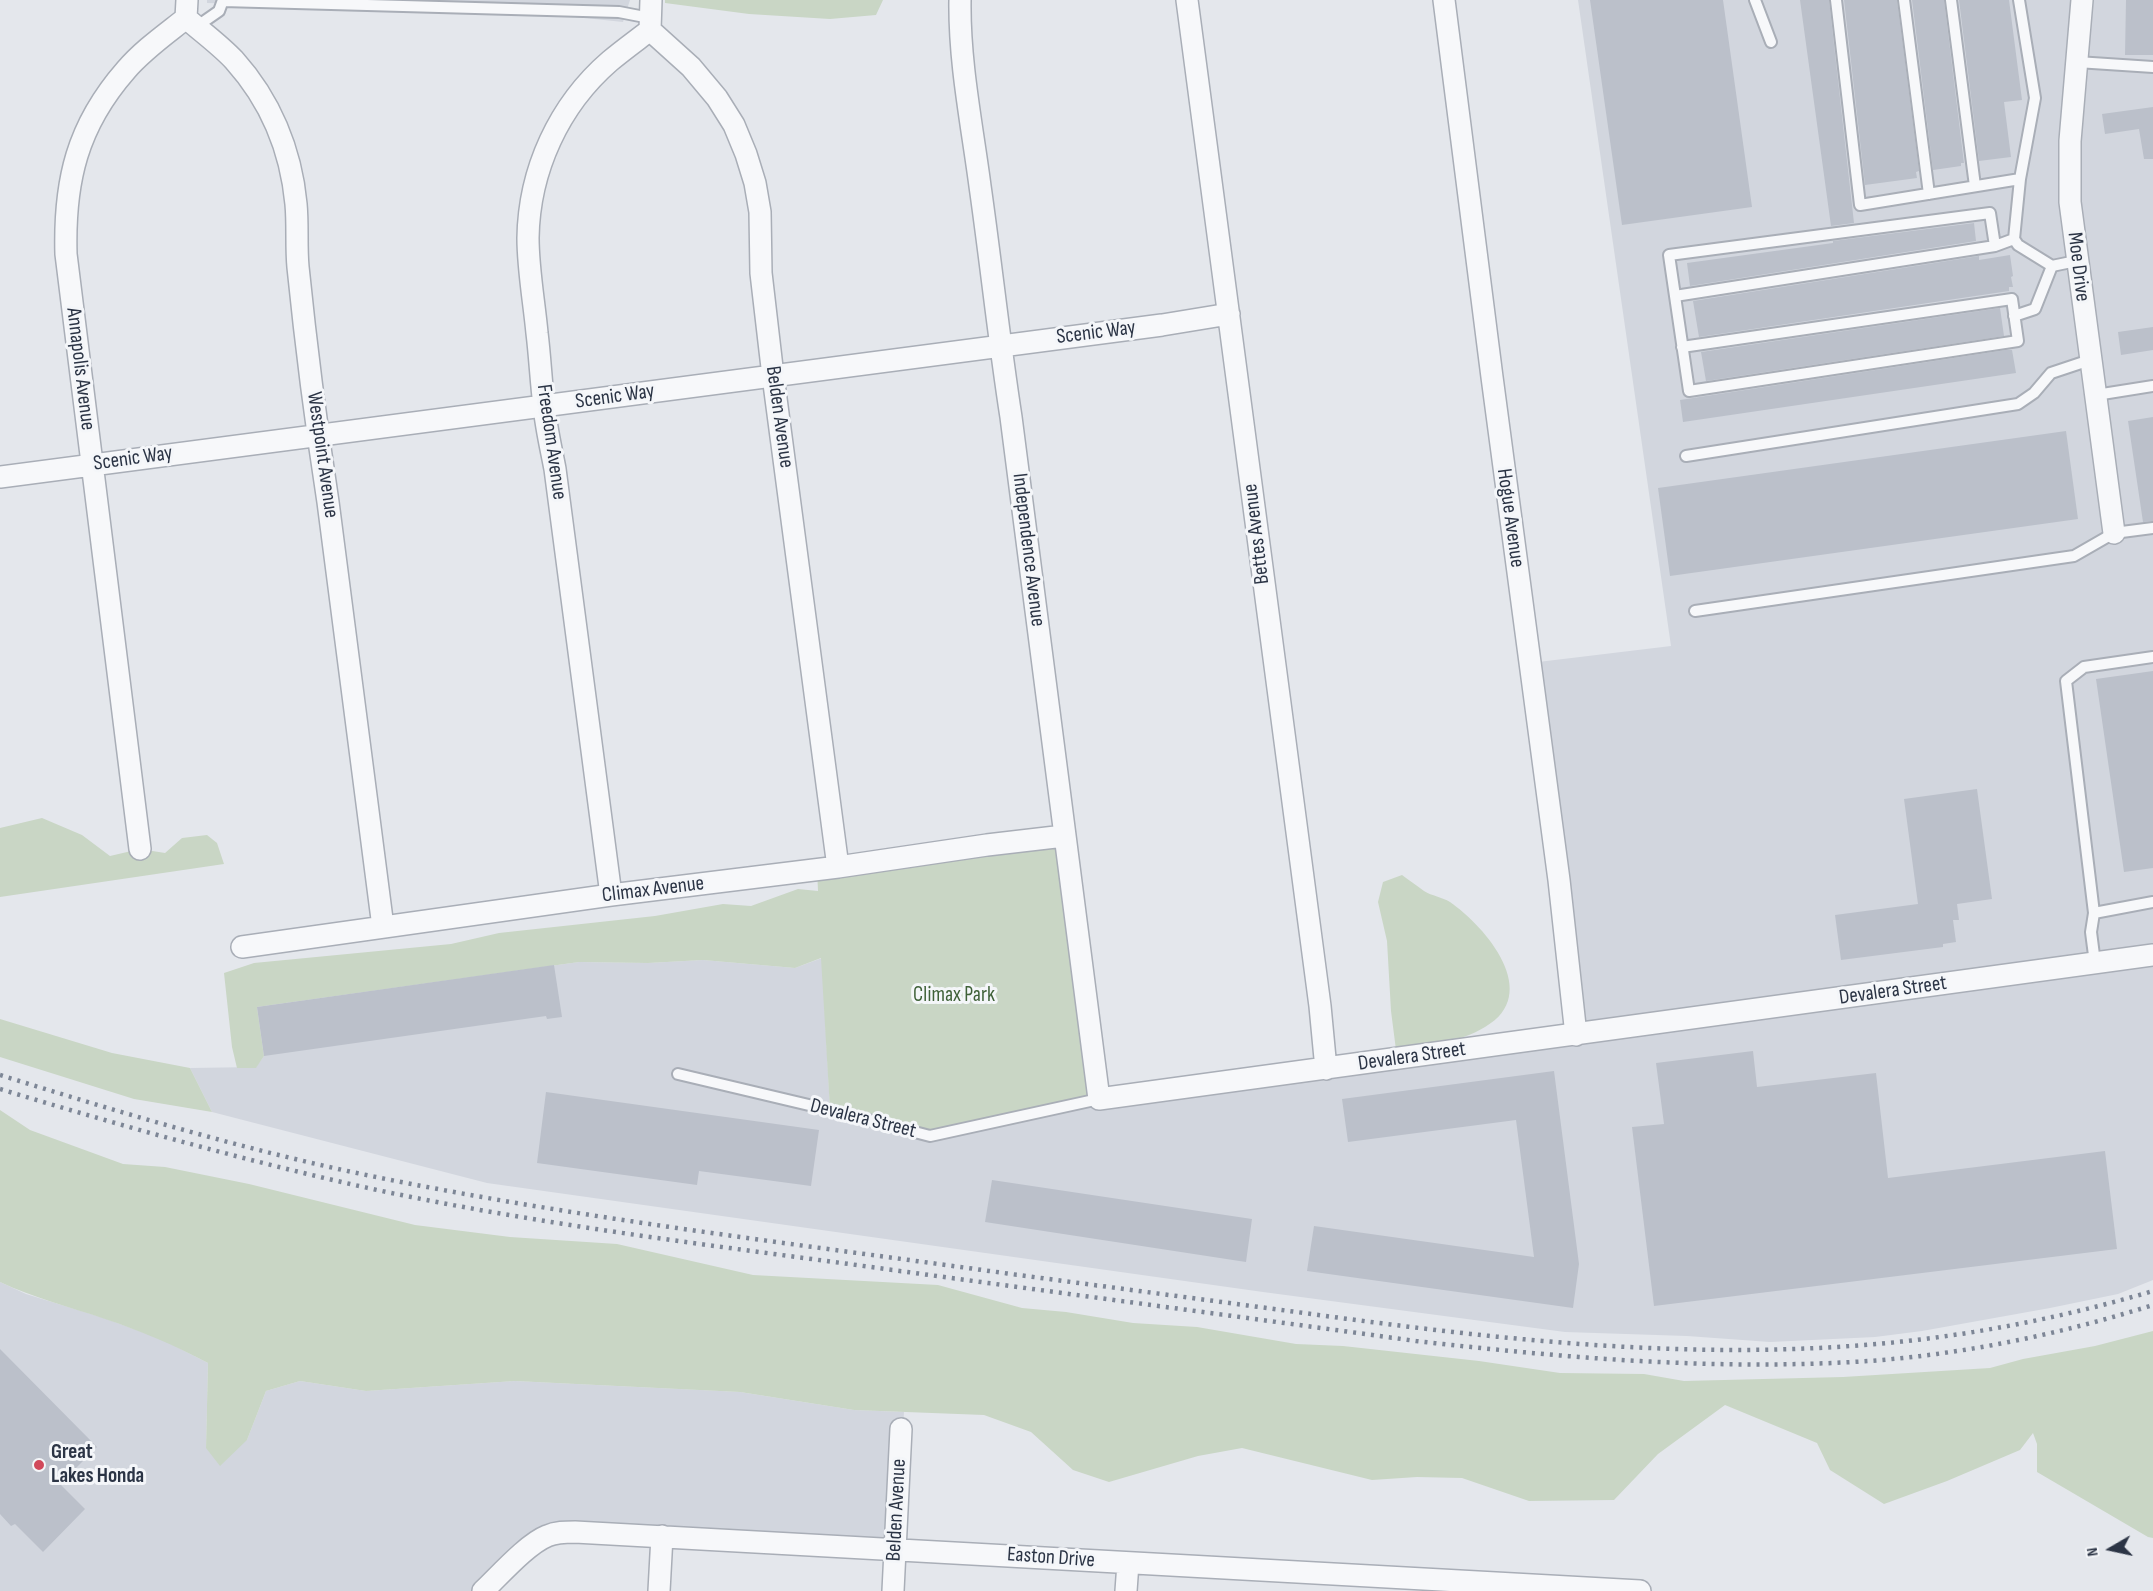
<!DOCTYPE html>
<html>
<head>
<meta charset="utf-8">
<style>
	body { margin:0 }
	#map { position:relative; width:2153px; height:1591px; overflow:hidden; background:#e4e7ec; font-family:"Sofia Sans Condensed",sans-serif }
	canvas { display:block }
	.north { position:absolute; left:2081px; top:1519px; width:60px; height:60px; -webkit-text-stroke:4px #f4f6f9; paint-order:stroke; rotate:261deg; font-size:16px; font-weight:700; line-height:24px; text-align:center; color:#2b3445 }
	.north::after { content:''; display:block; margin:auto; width:21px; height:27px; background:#2b3445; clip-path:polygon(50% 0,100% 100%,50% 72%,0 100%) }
</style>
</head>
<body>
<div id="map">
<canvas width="2153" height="1591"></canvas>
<div class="north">N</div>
</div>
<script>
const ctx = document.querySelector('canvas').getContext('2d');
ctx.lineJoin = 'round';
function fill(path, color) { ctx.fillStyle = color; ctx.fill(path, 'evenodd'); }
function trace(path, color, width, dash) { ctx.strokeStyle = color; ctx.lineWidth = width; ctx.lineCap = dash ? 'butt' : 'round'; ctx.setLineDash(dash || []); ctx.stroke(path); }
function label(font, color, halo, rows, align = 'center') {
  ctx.font = font + ' "Sofia Sans Condensed",sans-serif'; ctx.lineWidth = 6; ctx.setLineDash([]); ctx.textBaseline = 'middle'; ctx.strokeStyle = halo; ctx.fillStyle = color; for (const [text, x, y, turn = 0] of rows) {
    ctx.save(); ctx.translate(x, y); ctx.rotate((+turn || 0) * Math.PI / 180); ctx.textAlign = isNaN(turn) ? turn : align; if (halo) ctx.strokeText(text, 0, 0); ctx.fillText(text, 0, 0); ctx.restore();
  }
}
const built = new Path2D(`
	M207 0H630L623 22 518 11 207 3Z
	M1578 0H2153V1280L2118 1294 2050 1308 1922 1331 1875 1337 1770 1342 1687 1336 1565 1332 1263 1292 487 1183 212 1112 190 1068 256 1067 264 1056 257 1007 579 962 648 963 703 960 795 968 822 958 830 1110 1099 1099 1576 1035 1530 663 1671 646Z
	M0 1282 26 1294 104 1318 161 1339 208 1363 206 1448 247 1440 266 1391 300 1381 366 1391 515 1381 740 1392 854 1410 904 1412 895 1548 560 1532 483 1591H0Z`);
const green = new Path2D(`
	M665 0H883L876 15 830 19 749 14 665 3Z
	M42 818 82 835 110 856 140 849 165 853 182 838 207 835 217 843 224 864 0 897V828Z
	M1064 836 1099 1099 930 1136 830 1110 821 958 795 968 703 960 648 963 579 962 257 1007 264 1056 256 1068H237L232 1047 224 973 254 963 451 944 499 933 655 916 723 904 751 906 798 889 818 891 817 869Z
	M1402 875C1409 880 1417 886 1424 891 1432 896 1442 897 1450 902 1486 927 1543 994 1485 1027 1459 1043 1425 1045 1396 1050L1391 1011 1387 941 1378 902 1383 882Z
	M0 1019 112 1053 190 1068 212 1112 134 1099 0 1057Z
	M0 1110 30 1130 123 1164 165 1167 249 1184 415 1225 510 1237 617 1244 753 1275 938 1285 1022 1308 1066 1312 1133 1323 1197 1327 1296 1344 1343 1346 1479 1361 1560 1373 1644 1374 1684 1381 1843 1377 1990 1368 2023 1359 2095 1346 2153 1331V1538L2148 1537 2037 1472V1444L2033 1433 2020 1450 1947 1481 1884 1504 1830 1470 1817 1443 1725 1405 1658 1454 1614 1500 1529 1501 1462 1478 1417 1477 1372 1480 1242 1448 1198 1456 1109 1482 1073 1470 1031 1432 984 1415 854 1410 740 1392 515 1381 366 1391 300 1381 266 1391 247 1440 220 1466 206 1448 208 1363C174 1345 141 1331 105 1319 70 1307 34 1298 0 1282Z`);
const building = new Path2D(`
	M1590 0H1723L1752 207 1622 225Z
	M1800 0H1829L1854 223 1831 226Z
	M1844 0H1897L1919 171 1916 172 1917 178 1865 185Z
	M1912 0H1944L1964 163H1961V166L1933 170Z
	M1959 0H2009L2022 100 2004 102 2011 157 1979 161Z
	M2126 0H2153V55H2125Z
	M2153 107V159H2144L2139 129 2105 134 2102 114Z
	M1974 223 1976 241 1690 286 1687 263 1833 243V241Z
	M2010 255 2013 276 2011 277 2013 287H2009V291L1699 337 1693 301 1979 256V260Z
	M2000 308 2004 336 1706 381 1701 352Z
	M2153 327V350L2121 355 2118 332Z
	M2006 350H2012L2016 373 1683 422 1680 400Z
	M2153 417V521L2143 522 2128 421Z
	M2066 431 2078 519 1670 576 1658 488Z
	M2153 671V868L2124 872 2096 679Z
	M1977 789 1992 899 1957 904 1959 920H1953L1956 942 1943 944V947L1841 960 1835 915 1918 904 1904 799Z
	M554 965 562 1017 547 1019 546 1016 264 1056 257 1007Z
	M1753 1051 1757 1087 1876 1073 1888 1178 2105 1151 2117 1249 1654 1306 1632 1127 1664 1124 1656 1063Z
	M1554 1071 1579 1264 1573 1308 1307 1271 1314 1226 1534 1257 1516 1120 1348 1142 1342 1099Z
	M546 1092 819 1130 811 1186 699 1171 697 1185 537 1163Z
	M992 1180 1252 1219 1246 1262 985 1222Z
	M0 1349 97 1447 60 1484 85 1509 43 1552 15 1524 11 1526 0 1514Z`);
const lane = new Path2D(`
	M1755 0 1771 42
	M1836 0 1860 205 2020 179
	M1904 0 1929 194
	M1951 0 1975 186
	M2019 0 2035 98 2020 179 2014 239 2018 245 2052 266 2076 261
	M223 1 619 12 650 18
	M196 27 219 11 223 0
	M2077 62 2153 67
	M1675 296 1669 255 1990 213 1995 246
	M2014 316 2035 309 2052 266
	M1682 347 2012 299 2018 341 1689 391 1675 296 1995 246 2014 239
	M2096 395 2153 386
	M1686 456 2018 404 2034 393 2051 373 2090 360
	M1695 611 2074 556 2114 533 2153 528
	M2094 913 2066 681 2084 667 2153 657
	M2095 963 2091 932 2094 913 2153 902
	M678 1074 830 1110 930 1136 1099 1099`);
const street = new Path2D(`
	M651 0 650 30 691 67 717 98 734 125 746 154 755 183 760 212 761 273 773 376 838 867
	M960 0C959 62 972 125 980 186 991 263 999 340 1011 417L1099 1099 2153 955
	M1187 0C1231 335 1276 670 1320 1006L1326 1069
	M1444 0 1492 377 1559 880 1576 1035
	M2082 0 2070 141V202L2114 533
	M186 18C202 32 220 45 234 60 270 100 291 150 296 204 298 225 296 246 298 267 306 346 316 424 328 502L383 927
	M0 477 1162 325 1229 314
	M140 849 66 254C64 181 77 126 126 70 143 50 166 34 186 18L187 0
	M611 895 555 469C551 448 546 427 544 406 541 382 540 357 537 333 534 301 528 269 528 238 529 170 559 105 610 61 623 50 637 40 650 30
	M242 947 611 895 838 867 987 845 1064 836
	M483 1591C499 1576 527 1544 547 1536 556 1532 565 1532 575 1532L1640 1591
	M659 1591 662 1536
	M893 1591 901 1429
	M1126 1591 1128 1563`);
const rail = new Path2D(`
	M0 1075C122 1113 245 1150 371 1176 582 1219 797 1244 1011 1274 1109 1287 1207 1300 1304 1313 1486 1338 1668 1359 1851 1346 1954 1339 2055 1320 2153 1291
	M0 1089C125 1127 250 1162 377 1190 533 1223 692 1243 849 1264 1038 1290 1227 1315 1416 1341 1566 1358 1717 1371 1869 1361 1965 1354 2061 1334 2153 1305`);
const markers = [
	[39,1465,6,"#d1495b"]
];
const streetNames = [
	["Moe Drive",2078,267,83],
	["Scenic Way",1096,333,-7],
	["Annapolis Avenue",80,369,83],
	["Scenic Way",615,397,-8],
	["Belden Avenue",779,417,82],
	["Freedom Avenue",551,442,82],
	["Westpoint Avenue",322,455,82],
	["Scenic Way",133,459,-8],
	["Hogue Avenue",1510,518,82],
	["Bettes Avenue",1257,534,-97],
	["Independence Avenue",1028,550,83],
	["Climax Avenue",653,890,-7],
	["Devalera Street",1893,991,-8],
	["Devalera Street",1412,1057,-8],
	["Devalera Street",863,1119,14],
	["Belden Avenue",897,1510,-87],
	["Easton Drive",1051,1558,4]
];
const parkNames = [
	["Climax Park",954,996]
];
const poiNames = [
	["Great",51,1453],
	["Lakes Honda",51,1477]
];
fill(built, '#d2d6de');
fill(green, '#c9d6c5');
fill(building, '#bbc0ca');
trace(lane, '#a9aeb7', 14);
trace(street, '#a9aeb7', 24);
trace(lane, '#f7f8fa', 10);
trace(street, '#f7f8fa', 21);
trace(rail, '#7d8696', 4.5, [3, 6]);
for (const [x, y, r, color] of markers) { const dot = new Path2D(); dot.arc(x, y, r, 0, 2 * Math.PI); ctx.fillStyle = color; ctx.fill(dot); trace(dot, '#f4f6f9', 2); }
label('21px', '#2b3445', '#f4f6f9', streetNames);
label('21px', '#3f6138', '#f4f6f9', parkNames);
label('bold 21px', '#2b3445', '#f4f6f9', poiNames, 'left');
</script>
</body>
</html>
